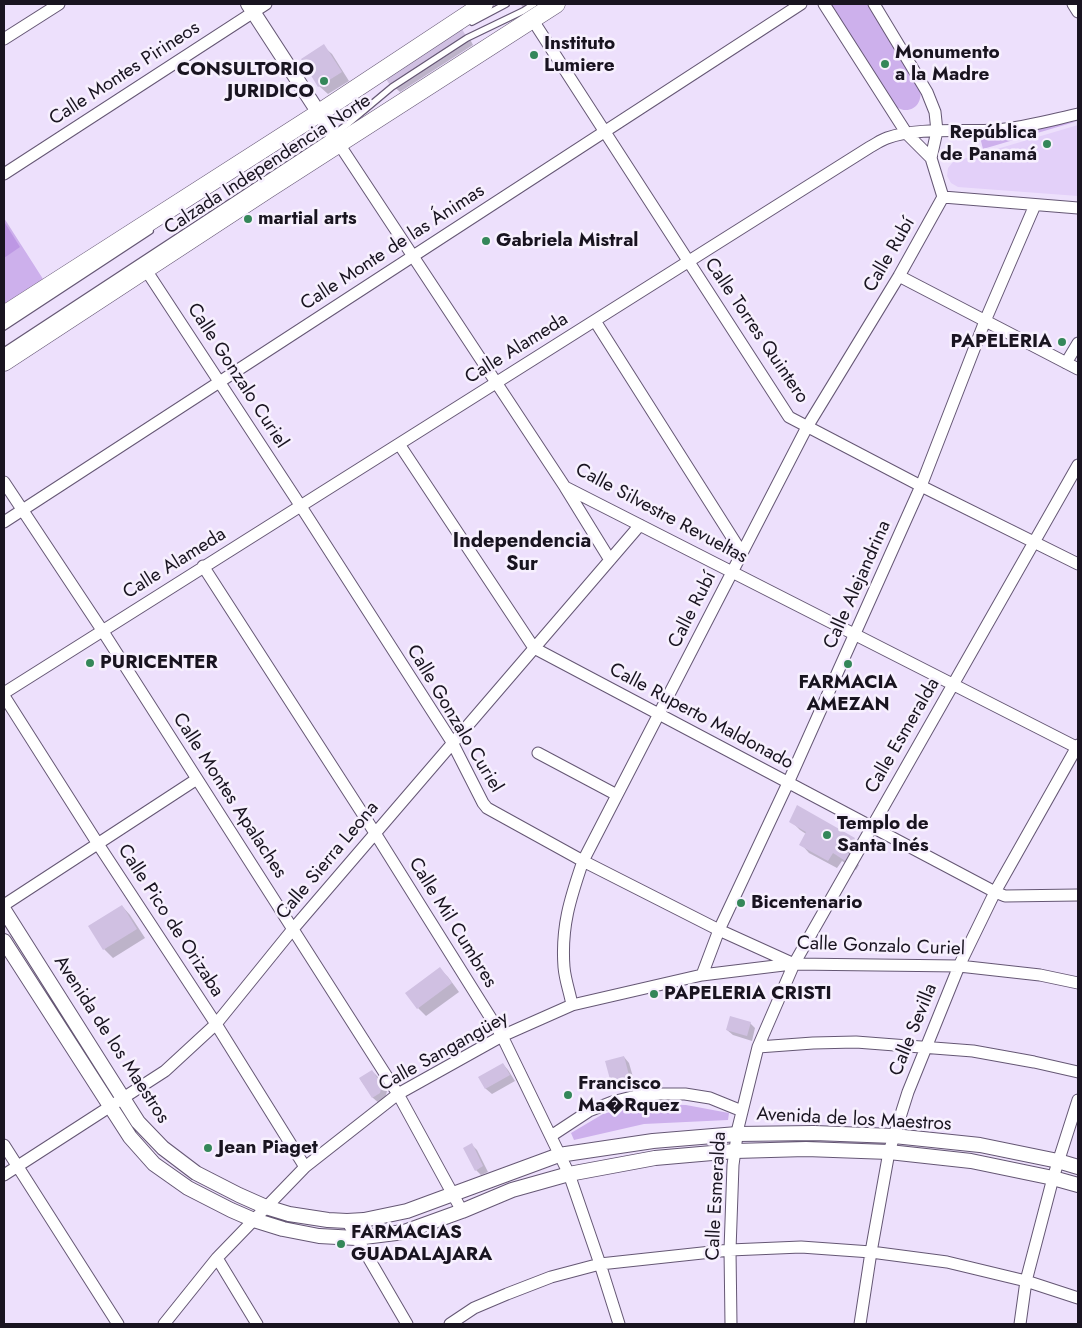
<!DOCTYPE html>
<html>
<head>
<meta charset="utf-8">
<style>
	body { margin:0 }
	#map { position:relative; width:1082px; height:1328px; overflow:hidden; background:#ede0fc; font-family:Jost,sans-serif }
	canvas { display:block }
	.frame { position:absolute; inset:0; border:5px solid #191420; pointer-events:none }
</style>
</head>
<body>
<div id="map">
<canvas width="1082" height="1328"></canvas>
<div class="frame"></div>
</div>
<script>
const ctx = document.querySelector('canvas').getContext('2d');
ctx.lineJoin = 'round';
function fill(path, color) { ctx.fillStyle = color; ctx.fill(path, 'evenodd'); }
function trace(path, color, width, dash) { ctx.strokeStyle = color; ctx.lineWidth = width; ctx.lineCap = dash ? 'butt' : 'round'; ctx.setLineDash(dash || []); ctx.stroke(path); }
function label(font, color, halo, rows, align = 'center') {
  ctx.font = font + ' Jost,sans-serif'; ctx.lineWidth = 5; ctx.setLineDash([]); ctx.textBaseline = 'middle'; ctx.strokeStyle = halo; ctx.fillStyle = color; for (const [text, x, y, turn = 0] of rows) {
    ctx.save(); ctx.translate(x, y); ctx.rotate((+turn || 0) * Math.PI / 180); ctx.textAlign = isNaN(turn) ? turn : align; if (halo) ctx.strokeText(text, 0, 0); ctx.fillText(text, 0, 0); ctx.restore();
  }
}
const built = new Path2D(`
	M1078 125V196L958 187 951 183 947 176 948 168 953 162Z`);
const green = new Path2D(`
	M828 4H867L920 87C924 104 911 116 896 107Z
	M1078 121 983 149 980 137Z
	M4 218 43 279 4 304Z
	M641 1104 686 1105 729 1113 728 1120 644 1124 574 1140 571 1133 603 1114Z`);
const water = new Path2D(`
	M5 223 20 247 4 258V224Z`);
const shadow = new Path2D(`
	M520 4H541L528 12Z
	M461 31 470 39 473 45 400 92 391 84Z
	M323 46 332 54 349 81 328 94 319 86Z
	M791 821 854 839 863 847 854 861 859 865 856 870 842 861 837 868 809 853 801 844 806 834 800 830Z
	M122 906 130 915 145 938 113 958 104 949 90 927Z
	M440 969 448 977 459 992 426 1016 418 1008Z
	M750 1023 755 1028 752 1041 733 1035 727 1030Z
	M624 1057 629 1063 635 1084 617 1088 612 1082Z
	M503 1064 508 1070 515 1081 492 1094 486 1089 480 1077Z
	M372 1071 378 1077 387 1091 385 1099 379 1103 373 1098 360 1079Z
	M472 1145 477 1150 488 1172 481 1175 476 1170Z`);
const building = new Path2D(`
	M462 29 466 36 390 85 386 79Z
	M324 44 342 72 318 87 301 59Z
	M797 805 855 838 846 852 851 855 847 862 833 853 828 861 799 845 806 832 789 822Z
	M122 905 137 929 103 950 88 926Z
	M440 967 452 983 417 1009 405 993Z
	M730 1016 751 1022 747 1036 726 1030Z
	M624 1056 630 1079 611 1083 605 1061Z
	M503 1063 510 1075 485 1089 478 1077Z
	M372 1070 382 1085 380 1093 372 1098 359 1078Z
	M472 1143 483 1166 475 1171 463 1148Z`);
const service = new Path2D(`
	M472 22 506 4
	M4 327 150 231
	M4 351 333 135 349 123 392 87 467 38 523 11 534 4`);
const minor = new Path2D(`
	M824 4 907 134 931 158 943 197
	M874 4 927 92 935 112 937 131 931 158
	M1073 4 1078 12
	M532 19 789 417 921 486 1078 564
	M4 39 59 4
	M339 144 565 487 610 560
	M4 174 266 4
	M943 197 1078 208
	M146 270 300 505 452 742 483 803 487 808 583 861 719 930 794 964 959 966 1040 975 1078 983
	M899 276 1078 369
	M595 321 742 553
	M1066 363 1078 343
	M399 444 534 648 995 892 1005 896 1078 895
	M4 482 102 630 398 1094 462 1211
	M565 487 1078 748
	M4 522 801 4
	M203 566 375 833 502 1036 569 1174 600 1264 619 1324
	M4 693 870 147C876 144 881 140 887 138 918 127 962 132 995 130 1023 128 1051 120 1078 114
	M4 696 98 844 216 1024 305 1167
	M538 753 617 795
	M4 905 197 779
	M702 975 719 930 788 783 921 486 985 321 1035 205
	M572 1005C570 993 565 980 564 967 561 927 570 899 583 861L807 427 899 276 943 197
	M758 1047 813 1043 856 1042 973 1051 1034 1062 1078 1072
	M551 1136 589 1111 612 1102 636 1096 660 1094H685L710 1098 742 1111
	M4 1145 118 1324
	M4 1175 165 1071 216 1024 293 929 640 525
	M347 1221 407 1324
	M217 1258 257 1324
	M164 1324 217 1258 305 1167 398 1094 502 1036 572 1005 702 975 792 964
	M450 1324 474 1308 507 1294 551 1277 600 1264 730 1250 801 1247 871 1252 947 1262 1026 1281 1078 1298
	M731 1324 730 1250 733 1165 738 1128 758 1047 794 964 1078 465
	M860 1324 871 1252 889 1152 908 1092 959 966 995 892 1078 745
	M1020 1324 1026 1281 1053 1178 1078 1100`);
const tertiary = new Path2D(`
	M248 4 339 144
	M4 910 138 1122 163 1148 196 1173 239 1195 266 1207 289 1214 328 1220 347 1221 364 1220 407 1211 559 1155 653 1141 737 1134 814 1133 894 1136 980 1145 1058 1161 1078 1167
	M4 941 130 1137 154 1164 188 1188 231 1210 254 1220 283 1229 319 1236 356 1238 404 1232 462 1211 512 1190 569 1174 655 1158 735 1151 806 1149 889 1152 971 1161 1053 1178 1078 1185`);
const primary = new Path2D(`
	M4 315 319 113 484 4
	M4 362 268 189 556 4`);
const markers = [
	[534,55,5,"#348759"],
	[885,64,5,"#348759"],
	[324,81,5,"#348759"],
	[1047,144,5,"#348759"],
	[248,219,5,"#348759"],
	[486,241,5,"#348759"],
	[1062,342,5,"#348759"],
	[90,663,5,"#348759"],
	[848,664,5,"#348759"],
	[827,835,5,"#348759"],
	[741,903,5,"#348759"],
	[654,994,5,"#348759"],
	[568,1095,5,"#348759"],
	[208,1148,5,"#348759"],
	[341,1244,5,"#348759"]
];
const poiNames = [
	["Instituto",544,44],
	["Lumiere",544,66],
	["Monumento",895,53],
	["a la Madre",895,75],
	["CONSULTORIO",314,70,"right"],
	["JURIDICO",314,92,"right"],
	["República",1037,133,"right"],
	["de Panamá",1037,155,"right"],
	["martial arts",258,219],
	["Gabriela Mistral",496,241],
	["PAPELERIA",1052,342,"right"],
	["PURICENTER",100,663],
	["FARMACIA",848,683,"center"],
	["AMEZAN",848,705,"center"],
	["Templo de",837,824],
	["Santa Inés",837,846],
	["Bicentenario",751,903],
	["PAPELERIA CRISTI",664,994],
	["Francisco",578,1084],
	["Ma�Rquez",578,1106],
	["Jean Piaget",218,1148],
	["FARMACIAS",351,1233],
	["GUADALAJARA",351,1255]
];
const streetNames = [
	["Calle Montes Pirineos",125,74,-33],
	["Calzada Independencia Norte",268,165,-33],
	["Calle Monte de las Ánimas",393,248,-33],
	["Calle Rubí",890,255,-60],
	["Calle Torres Quintero",756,331,56],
	["Calle Alameda",517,349,-32],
	["Calle Gonzalo Curiel",237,376,57],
	["Calle Silvestre Revueltas",661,514,28],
	["Calle Alameda",175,564,-32],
	["Calle Alejandrina",858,585,-66],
	["Calle Rubí",693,610,-63],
	["Calle Ruperto Maldonado",701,717,28],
	["Calle Gonzalo Curiel",454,719,59],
	["Calle Esmeralda",903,736,-60],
	["Calle Montes Apalaches",229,796,57],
	["Calle Sierra Leona",328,861,-50],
	["Calle Pico de Orizaba",170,921,57],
	["Calle Mil Cumbres",452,923,58],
	["Calle Gonzalo Curiel",881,947,2],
	["Calle Sevilla",914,1030,-68],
	["Avenida de los Maestros",111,1040,57],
	["Calle Sangangüey",444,1052,-29],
	["Avenida de los Maestros",854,1120,3],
	["Calle Esmeralda",717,1196,-87]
];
const neighbourhoodNames = [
	["Independencia",522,542],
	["Sur",522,565]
];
fill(built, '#e3d0f9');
fill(green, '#cdb0ec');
fill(water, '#bd97e4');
fill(shadow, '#0003');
fill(building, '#d0c0e2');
trace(service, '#655774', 8);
trace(minor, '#655774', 13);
trace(tertiary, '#655774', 16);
trace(primary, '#655774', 19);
trace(service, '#fff', 5.5);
trace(minor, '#fff', 11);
trace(tertiary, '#fff', 14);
trace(primary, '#fff', 18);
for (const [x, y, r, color] of markers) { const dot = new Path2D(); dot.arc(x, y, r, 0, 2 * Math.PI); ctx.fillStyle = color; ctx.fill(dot); trace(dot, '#f7f0fe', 2); }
label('bold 19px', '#191420', '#f7f0fe', poiNames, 'left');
label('19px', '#191420', '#f7f0fe', streetNames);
label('bold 20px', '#191420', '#f7f0fe', neighbourhoodNames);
</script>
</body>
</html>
